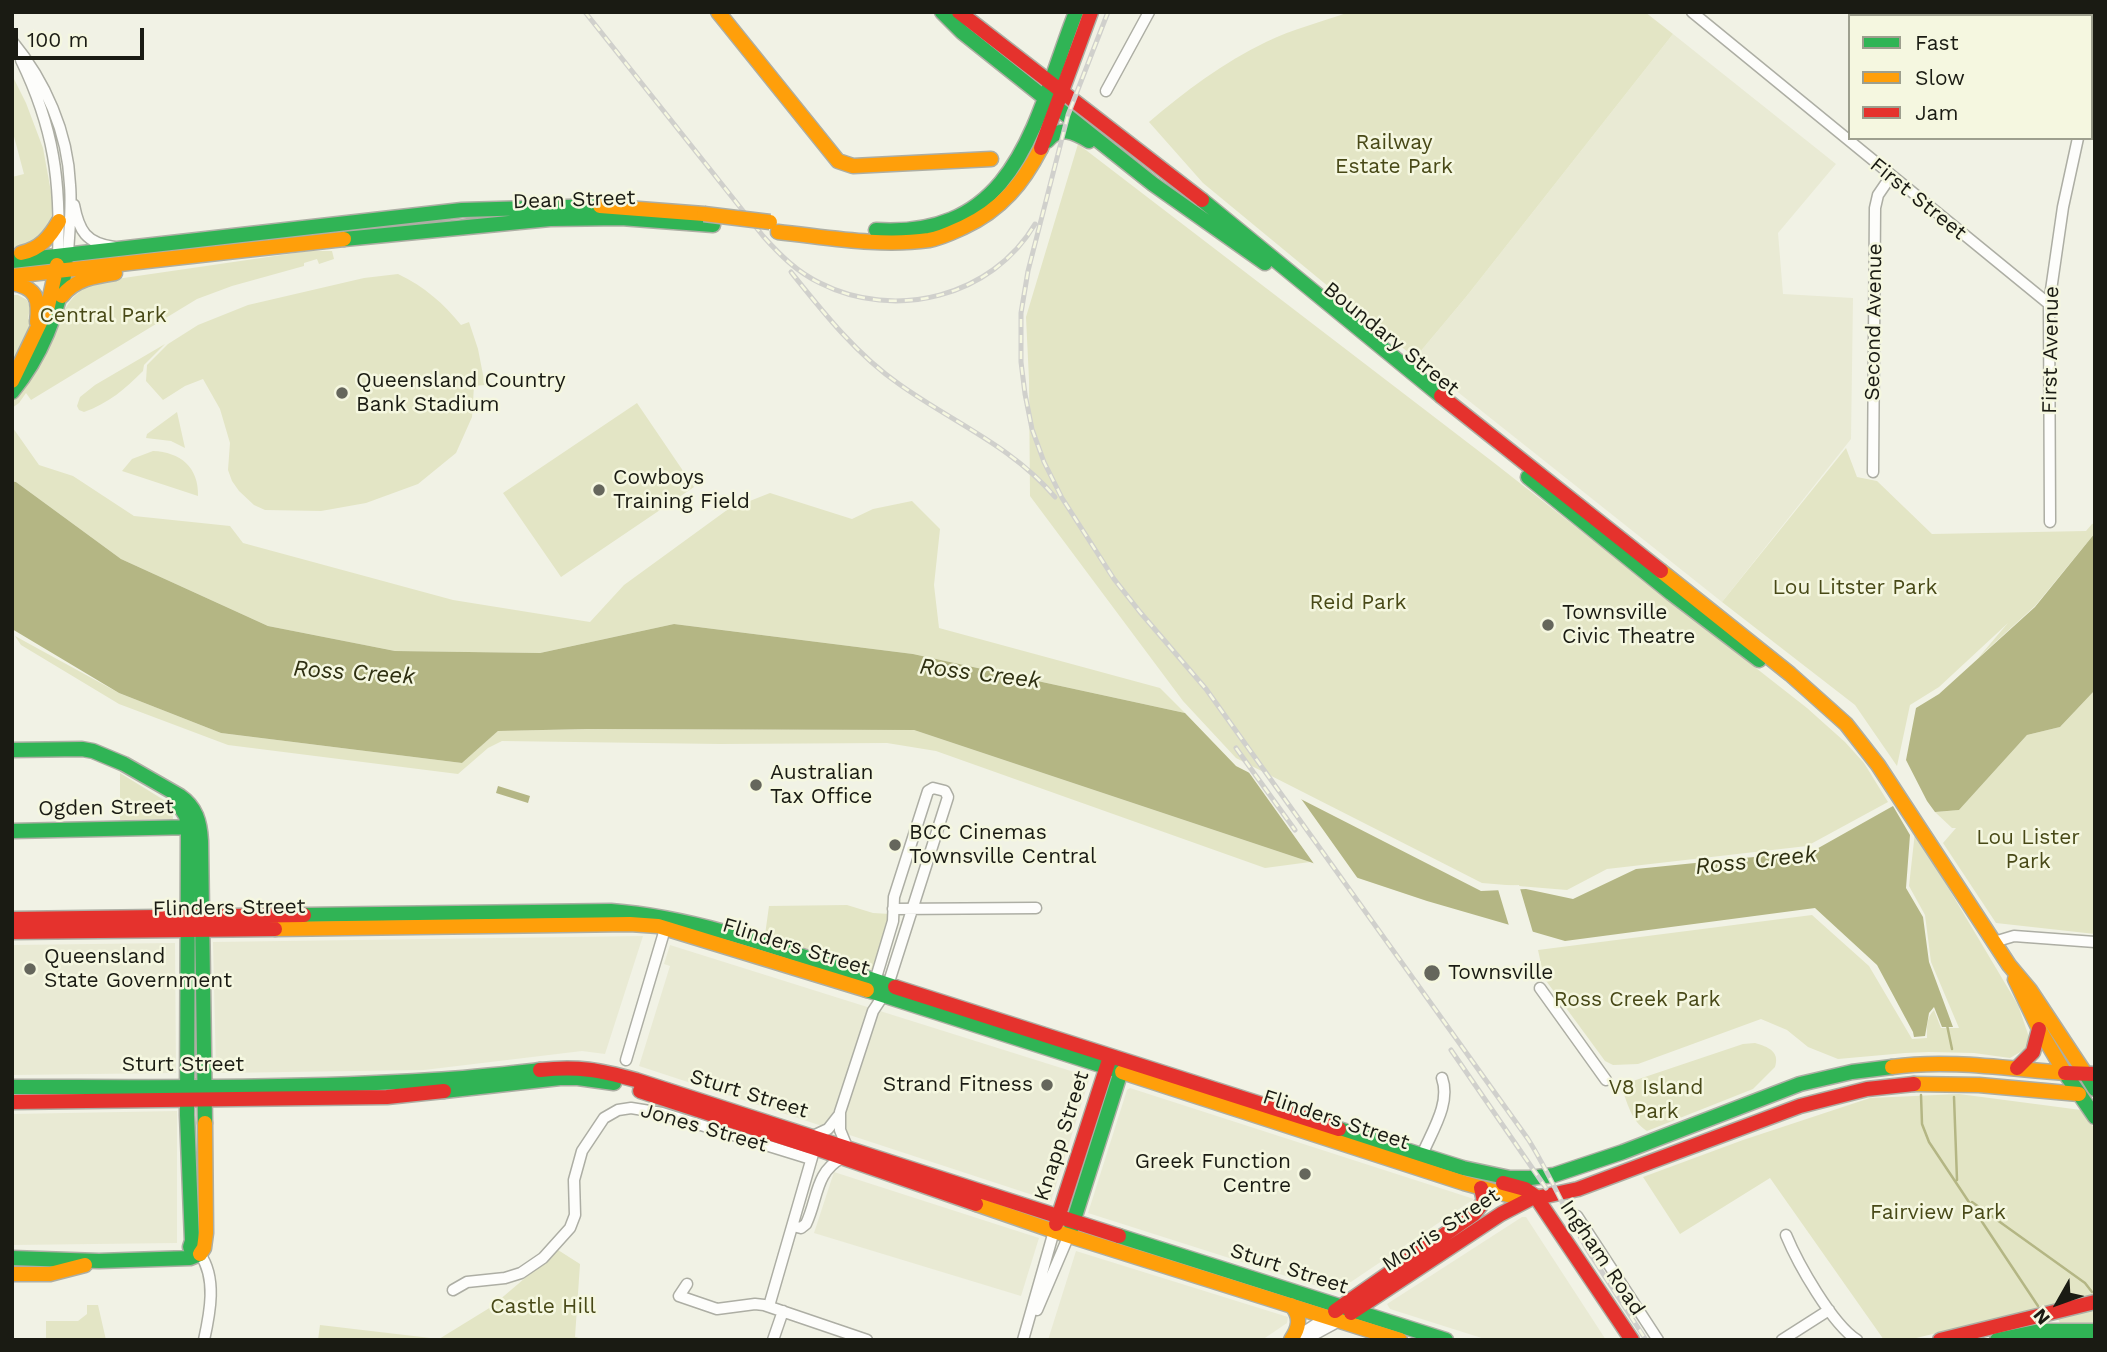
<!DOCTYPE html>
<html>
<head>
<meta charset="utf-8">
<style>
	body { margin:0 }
	#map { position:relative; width:2107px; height:1352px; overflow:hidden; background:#f1f2e5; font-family:"Work Sans",sans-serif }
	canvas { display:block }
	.frame { position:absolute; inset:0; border:14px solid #1a1b13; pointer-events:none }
	.legend { position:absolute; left:1848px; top:14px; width:245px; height:126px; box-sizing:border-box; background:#f5f7e0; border:2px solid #9d9f8e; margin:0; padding:9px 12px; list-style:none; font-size:21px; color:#1a1b13 }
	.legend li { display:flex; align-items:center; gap:14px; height:35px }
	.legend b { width:35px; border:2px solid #9d9f8e }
	.north { position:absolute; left:2023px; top:1268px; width:70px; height:70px; -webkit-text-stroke:5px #f5f7e0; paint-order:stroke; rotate:230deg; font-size:19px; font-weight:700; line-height:28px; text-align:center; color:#1a1b13 }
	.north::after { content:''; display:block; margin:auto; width:24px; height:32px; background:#1a1b13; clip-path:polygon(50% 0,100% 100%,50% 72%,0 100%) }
	.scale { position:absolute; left:14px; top:28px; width:130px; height:32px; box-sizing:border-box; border:4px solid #1a1b13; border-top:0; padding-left:9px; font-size:21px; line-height:24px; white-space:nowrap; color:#1a1b13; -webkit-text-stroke:5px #f5f7e0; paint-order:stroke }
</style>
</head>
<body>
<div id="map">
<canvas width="2107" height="1352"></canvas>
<div class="frame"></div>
<ul class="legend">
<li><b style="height:9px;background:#30b455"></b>Fast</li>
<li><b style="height:9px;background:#ff9f0a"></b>Slow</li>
<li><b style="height:9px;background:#e5322d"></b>Jam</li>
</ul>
<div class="north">N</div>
<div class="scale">100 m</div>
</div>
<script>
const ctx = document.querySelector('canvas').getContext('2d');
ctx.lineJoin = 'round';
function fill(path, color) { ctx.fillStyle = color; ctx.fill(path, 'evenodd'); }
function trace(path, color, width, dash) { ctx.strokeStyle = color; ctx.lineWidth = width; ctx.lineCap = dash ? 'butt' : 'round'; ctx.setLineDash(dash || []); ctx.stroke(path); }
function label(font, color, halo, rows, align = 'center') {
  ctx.font = font + ' "Work Sans",sans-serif'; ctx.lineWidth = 5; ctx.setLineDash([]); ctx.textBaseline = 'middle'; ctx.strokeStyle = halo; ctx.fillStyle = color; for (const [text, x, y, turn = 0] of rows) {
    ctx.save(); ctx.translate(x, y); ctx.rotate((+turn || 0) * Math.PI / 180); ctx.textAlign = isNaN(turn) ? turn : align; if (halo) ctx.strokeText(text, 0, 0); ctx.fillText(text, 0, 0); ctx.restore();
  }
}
const built = new Path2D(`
	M1673 34 1836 164 1778 233 1783 294 1853 298 1851 439 1722 602 1415 358 1466 297Z
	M643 936 605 1054 582 1051 424 1070 216 1073 213 942Z
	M175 943 176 1073 12 1075V945Z
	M670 945 1090 1077 1051 1201 639 1066 670 966 664 964Z
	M1130 1088 1474 1199 1336 1292 1088 1213 1127 1090Z
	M177 1111V1243L12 1245V1114Z
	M834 1172 1039 1238 1021 1296 814 1233Z
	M1522 1217H1526L1606 1340H1488L1390 1309 1387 1304Z
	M1076 1251 1288 1317 1287 1323 1262 1340H1048Z`);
const green = new Path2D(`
	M1349 12H1645L1673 34 1466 297 1415 358 1203 183 1149 122C1184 92 1224 62 1266 42 1292 29 1322 22 1349 12Z
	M12 75 26 103 43 148 53 203 52 219 42 237 21 250 12 251V177L24 174 12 129Z
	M1078 144 1493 462 1807 708 1845 742 1864 763 1888 802 1807 846 1607 869 1567 890 1482 883 1236 758 1183 701 1030 496 1029 380 1026 317Z
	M309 251H332L334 259 319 264 317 259 304 263V266L232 286 197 299 31 400 26 393 19 403 12 408V295H18L27 300 30 307 28 319 56 328C66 305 72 293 96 282Z
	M398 274C425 287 443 303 461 325L469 322 478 349 485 385 474 386 472 417 456 453 418 484 366 503 321 511 265 510 254 505 239 491 232 481 228 470 230 443 220 409 203 379 185 386 163 400 146 381 147 365 168 344 198 325 248 305 364 278Z
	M165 344 144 365 143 371C125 389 109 403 84 412L79 410 77 406 80 397 95 385Z
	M637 403 694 487 561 577 503 493Z
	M177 412 185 448 171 441 146 438 147 434Z
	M13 428 39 465 73 476 134 516 230 526 243 543 453 600 590 622 624 585 727 510 770 493 852 519 873 509 912 501 940 529 934 585 939 628 1160 688 1185 713 913 654 674 624 540 653 395 651 268 626 121 559 12 479Z
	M1846 448 1857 477 1877 481 1932 534 2086 531 2092 524 2095 523V533L2035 606 1978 658 2008 623 1939 687 1910 705 1897 766 1855 705 1722 602Z
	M153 451C180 452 199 467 198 496L122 471 132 459Z
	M15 636 119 693 221 733 462 763 498 731 587 729 914 730 1310 862 1265 868 936 751 887 743 720 744 502 741 488 748 458 774 228 745 119 704 21 645Z
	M2095 690V934L1996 923 1943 843 1956 828H1952L1935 812 1959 810 2027 735 2060 727Z
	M120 773 172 805 173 819 120 820Z
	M1915 832 2018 1005 2029 1037 2024 1050 2010 1058 1974 1053 1929 1052 1905 1053 1838 1059 1808 1047 1787 1030 1761 1019 1638 1064 1613 1065 1605 1061 1544 978 1538 950 1812 915 1869 966 1912 1039 1927 1038C1927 1027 1926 1018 1934 1010L1941 1028H1959L1931 962 1925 915 1909 886Z
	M847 905 873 913 890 914 873 970 765 935 769 906Z
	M1755 1043C1768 1047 1780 1051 1775 1067L1753 1089 1647 1131C1631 1121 1627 1102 1621 1085L1743 1044Z
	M1959 1094 2081 1110 2095 1129V1295L1912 1339 1884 1340 1770 1178 1680 1234 1643 1177 1743 1140 1870 1098Z
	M558 1250 580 1264 575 1337 586 1340H318L320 1325 439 1339 491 1307Z
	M87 1305H98L106 1340H46V1321H78L87 1314Z
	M2095 1308V1325L2060 1323 2057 1317Z`);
const water = new Path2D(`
	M12 481 16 482 121 559 268 626 395 651 540 653 674 624 913 654 1185 713 1236 766 1481 891 1526 889 1573 899 1636 869 1813 851 1893 806 1910 835 1906 888 1923 917 1929 962 1953 1027H1942L1934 1007 1929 1013 1925 1036 1914 1037 1913 1032 1877 965 1815 908 1565 941 1427 901 914 730 587 729 498 731 462 763 221 733 119 693 12 629Z
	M2095 533V690L2060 727 2027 735 1959 810 1935 812 1927 801 1906 760 1916 708 1939 694 2035 607Z
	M498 786 530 796 528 803 496 793Z`);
const pier = new Path2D(`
	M1245 767 1297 793 1361 883 1317 868Z
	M1519 885 1534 936 1510 929 1497 886Z`);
const stream = new Path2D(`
	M1947 1025 1952 1049
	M1921 1095 1922 1124 1929 1142 2038 1306
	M1954 1097 1957 1180
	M1972 1202 2085 1283 2092 1292
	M2061 1339 2062 1340`);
const street = new Path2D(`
	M1692 12 2049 304
	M1958 12 1963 16
	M12 41C45 81 68 132 70 185 72 208 69 232 68 255
	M21 60C54 128 61 182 58 256
	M1106 91 1149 12
	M74 205C79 231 86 243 114 247
	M1873 472 1875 208 1878 195 1891 176
	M2050 522 2049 304 2063 207 2078 138
	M893 909 1036 908
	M1994 942 2014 936 2095 942
	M875 981 893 921 894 897 928 791 933 788 945 791 948 797 888 985
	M1540 988 1606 1080
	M626 1060 665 929
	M813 1136 828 1129 839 1115
	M847 1147 840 1130V1112L873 1011 883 996
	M1422 1155C1432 1131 1451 1103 1442 1078
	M1577 1216 1658 1340
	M793 1226 801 1228 806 1224C818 1199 815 1172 842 1158
	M1786 1235C1798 1264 1832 1324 1857 1340
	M200 1254C217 1278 210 1313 204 1340
	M687 1284 679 1296 717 1309 755 1304 764 1305 867 1340
	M453 1290 467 1282 505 1278 521 1273 543 1258 570 1228 575 1215 574 1180 582 1151 604 1118 618 1110 631 1108 662 1113 811 1159
	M769 1306 813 1154
	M1037 1310 1069 1235
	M1295 1338 1327 1317
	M773 1340 783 1311
	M1023 1340 1054 1231
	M1304 1340 1339 1321
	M1782 1340 1829 1310`);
const fast = new Path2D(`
	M942 12 962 32 1153 184 1265 263
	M1047 141C1060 125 1074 132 1089 141
	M1202 200 1441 396
	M876 230C1020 239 1035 116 1076 12
	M344 239 550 219 621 218 713 225
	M12 261 462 210 600 206
	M12 392C43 354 59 312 66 264
	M1528 477 1671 593 1759 660
	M12 750 82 749 93 751 124 764 180 796C196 807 200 822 201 841L205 1123
	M176 800 186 816 188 827 187 1115 192 1241 190 1247
	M12 831 195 827
	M304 915 611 911C706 918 805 958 895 987
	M867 990 1122 1072
	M2065 1073 2095 1117
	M2085 1073 2095 1089
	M12 1087C152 1087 293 1089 433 1080 469 1078 504 1074 540 1070
	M444 1091 560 1078H578L614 1083
	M1339 1129 1463 1168 1510 1178H1530L1554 1175 1623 1152 1800 1084 1852 1072 1892 1067
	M1071 1229 1123 1065
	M1119 1236 1446 1340
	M12 1258 99 1261 190 1258 200 1254
	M1997 1340 2040 1331H2095`);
const slow = new Path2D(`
	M718 12 838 161 853 166 991 159
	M600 206 704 214
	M778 232C827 237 879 247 929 240 941 238 953 232 964 227 1001 210 1023 183 1041 148
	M21 253C40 249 50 237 59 221
	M12 276 344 239
	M12 283C36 288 40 298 37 322
	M62 296C75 279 95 276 115 273
	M12 381 48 306 57 265
	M1661 571 1790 674 1846 724 1878 765 2009 965 2030 990 2085 1073
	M275 929 630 924 658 926 867 990
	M2015 979 2039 1029 2065 1073
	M1892 1067C1949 1059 2008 1069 2065 1073
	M1122 1072 1464 1183 1508 1195 1541 1197
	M1914 1084 1979 1085 2079 1094
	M976 1204 1054 1231 1400 1340
	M200 1254 204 1248 206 1233 205 1123
	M12 1274H50L85 1265
	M1291 1305C1302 1317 1299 1328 1291 1340`);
const jam = new Path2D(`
	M959 12 1202 200
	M1041 148 1091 12
	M1441 396 1661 571
	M12 919 304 915
	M12 932 275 929
	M895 987 1339 1129
	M2017 1068 2033 1052 2039 1029
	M540 1070C579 1066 599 1070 636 1080L1119 1236
	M2065 1073 2095 1074
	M640 1091 815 1148 976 1204
	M12 1102 387 1097 444 1091
	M1503 1183 1525 1189 1536 1197 1632 1340
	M1541 1197 1578 1189 1800 1106 1867 1089 1914 1084
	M1056 1224 1109 1060
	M1335 1311 1474 1214 1484 1201 1481 1188
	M1351 1313 1501 1214 1530 1199
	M1940 1340 2095 1302`);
const rail = new Path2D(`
	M585 12 763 236C780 255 797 272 820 283 895 321 992 297 1035 224
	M1108 12 1068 115 1028 271 1021 313V362L1025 394 1032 429 1044 462 1062 498 1114 579 1140 612 1206 689 1528 1139C1552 1177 1568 1219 1592 1257
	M791 272C823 312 856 354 899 384 952 422 1012 446 1055 497
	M1236 748 1295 830
	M1451 1050 1546 1188
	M1587 1249 1646 1340`);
const slowBridge = new Path2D(`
	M704 214 770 222`);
const markers = [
	[342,393,7,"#65665c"],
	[599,490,7,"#65665c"],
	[1548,625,7,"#65665c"],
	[756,785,7,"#65665c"],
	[895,845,7,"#65665c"],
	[30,969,7,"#65665c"],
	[1432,973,9,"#65665c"],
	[1047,1085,7,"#65665c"],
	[1305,1174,7,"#65665c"]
];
const parkNames = [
	["Railway",1394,143],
	["Estate Park",1394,167],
	["Central Park",103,316],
	["Lou Litster Park",1855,588],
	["Reid Park",1358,603],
	["Lou Lister",2028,838],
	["Park",2028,862],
	["Ross Creek Park",1637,1000],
	["V8 Island",1656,1088],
	["Park",1656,1112],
	["Fairview Park",1938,1213],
	["Castle Hill",543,1307]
];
const streetNames = [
	["First Street",1918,199,39],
	["Dean Street",574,200,-2],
	["Second Avenue",1874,322,-89],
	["Boundary Street",1391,339,39],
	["First Avenue",2051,350,-89],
	["Ogden Street",106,808,-1],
	["Flinders Street",229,908,-1],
	["Flinders Street",796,947,17],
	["Sturt Street",183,1065],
	["Sturt Street",749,1094,17],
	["Flinders Street",1336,1120,18],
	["Jones Street",704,1128,16],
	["Knapp Street",1062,1136,-72],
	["Morris Street",1441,1230,-33],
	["Ingham Road",1602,1258,56],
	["Sturt Street",1289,1269,18]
];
const poiNames = [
	["Queensland Country",356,381],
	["Bank Stadium",356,405],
	["Cowboys",613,478],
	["Training Field",613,502],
	["Townsville",1562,613],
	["Civic Theatre",1562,637],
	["Australian",770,773],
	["Tax Office",770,797],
	["BCC Cinemas",909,833],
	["Townsville Central",909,857],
	["Queensland",44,957],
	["State Government",44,981],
	["Townsville",1448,973],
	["Strand Fitness",1033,1085,"right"],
	["Greek Function",1291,1162,"right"],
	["Centre",1291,1186,"right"]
];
const waterNames = [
	["Ross Creek",354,673,4],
	["Ross Creek",980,674,7],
	["Ross Creek",1756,861,-6]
];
fill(built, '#e9ead4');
fill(green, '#e3e5c5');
fill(water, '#b4b684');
fill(pier, '#f1f2e5');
trace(stream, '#b4b684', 2.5);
trace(street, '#adaea4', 13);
trace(fast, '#adaea4', 17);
trace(slow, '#adaea4', 17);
trace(jam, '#adaea4', 17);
trace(street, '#fdfdfb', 10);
trace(fast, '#30b455', 14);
trace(slow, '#ff9f0a', 14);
trace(jam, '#e5322d', 14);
trace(rail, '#d0d0cc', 5);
trace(rail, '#f5f7e0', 2.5, [8]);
trace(slowBridge, '#adaea4', 17, []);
trace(slowBridge, '#ff9f0a', 14);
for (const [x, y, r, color] of markers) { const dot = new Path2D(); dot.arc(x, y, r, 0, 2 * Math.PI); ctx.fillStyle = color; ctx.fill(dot); trace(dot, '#f5f7e0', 2.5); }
label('21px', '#484917', '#f5f7e0', parkNames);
label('21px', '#1a1b13', '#f5f7e0', streetNames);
label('21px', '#1a1b13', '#f5f7e0', poiNames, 'left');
label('italic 23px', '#2e2f11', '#f5f7e0', waterNames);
</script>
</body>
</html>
